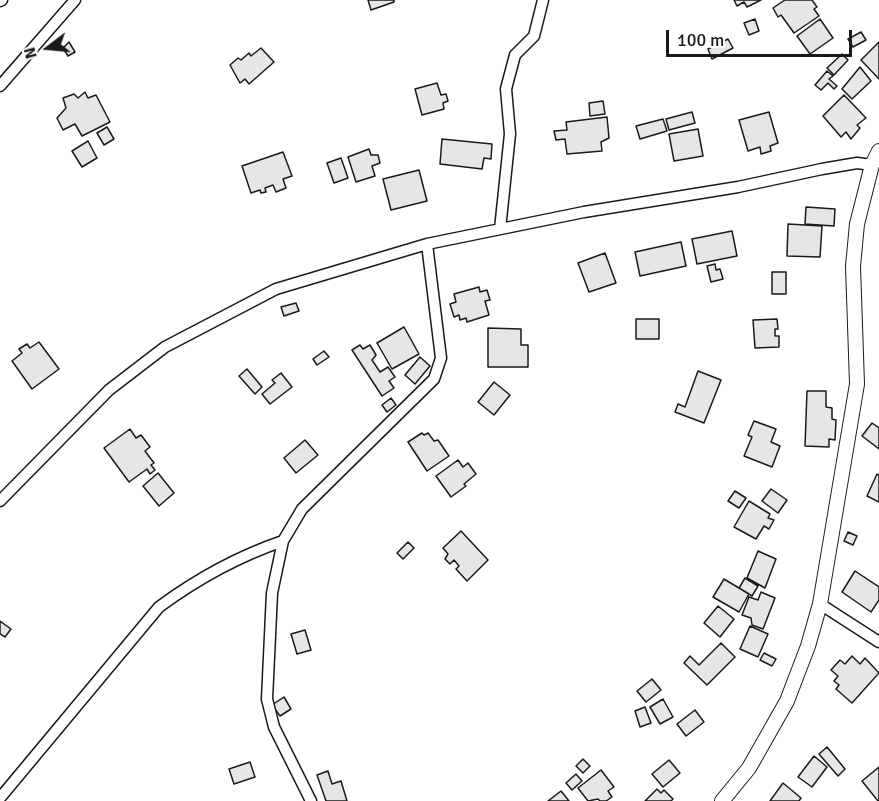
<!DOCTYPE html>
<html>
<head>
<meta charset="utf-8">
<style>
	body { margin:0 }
	#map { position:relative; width:879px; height:801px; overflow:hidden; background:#fff; font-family:Signika,sans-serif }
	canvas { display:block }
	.north { position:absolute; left:18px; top:18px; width:60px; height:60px; -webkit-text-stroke:4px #fff; paint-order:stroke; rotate:254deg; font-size:16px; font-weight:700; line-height:24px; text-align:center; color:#1a1a1a }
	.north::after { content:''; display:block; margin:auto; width:21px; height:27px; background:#1a1a1a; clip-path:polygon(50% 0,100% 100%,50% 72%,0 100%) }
	.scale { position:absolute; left:666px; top:30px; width:186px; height:27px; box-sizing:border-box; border:3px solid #1a1a1a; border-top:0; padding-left:8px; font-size:18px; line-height:21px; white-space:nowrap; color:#1a1a1a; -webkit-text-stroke:4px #fff; paint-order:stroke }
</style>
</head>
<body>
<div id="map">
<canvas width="879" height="801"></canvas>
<div class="north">N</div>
<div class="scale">100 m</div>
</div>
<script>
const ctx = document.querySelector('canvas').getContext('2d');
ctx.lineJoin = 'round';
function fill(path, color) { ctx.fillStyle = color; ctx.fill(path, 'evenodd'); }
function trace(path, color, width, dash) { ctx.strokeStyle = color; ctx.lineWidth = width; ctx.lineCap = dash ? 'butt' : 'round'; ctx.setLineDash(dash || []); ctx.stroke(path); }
const building = new Path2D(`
	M368 0H394V2L371 10Z
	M734 0H761L747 7 744 2 737 6Z
	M785 0H812L817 7 814 9 819 16 794 33 781 15 778 17 773 8Z
	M755 19 759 31 749 35 744 23Z
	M820 19 833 38 810 54 797 36Z
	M861 32 866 40 853 47 848 39Z
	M728 39 733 48 712 59 708 49Z
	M69 42 75 52 68 56 63 48Z
	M879 42V79L861 60Z
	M261 48 274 62 249 84 245 79 240 83 230 65 238 58 241 60 249 53 251 56Z
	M842 54 848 60 834 75 827 68Z
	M860 67 871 81 852 99 842 89Z
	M827 71 833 76 829 79 837 86 834 89 828 83 821 90 815 85Z
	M437 83 441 95 446 94 448 101 443 103 444 109 422 115 415 89Z
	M85 92 88 98 96 95 110 122 82 136 75 124 63 130 57 118 66 108 63 98 74 94 78 98Z
	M844 95 866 118 857 125 860 128 851 139 846 132 841 137 823 116Z
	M603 101 605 114 590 116 589 103Z
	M692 112 695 123 669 130 666 119Z
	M769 112 778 143 770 146 771 151 761 154 760 147 748 151 739 120Z
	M607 117 609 138 601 142 602 151 567 154 565 139 556 140 554 131 567 130 566 122Z
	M663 119 667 131 640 139 636 126Z
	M107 127 114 139 104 145 97 133Z
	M698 129 703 156 674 161 669 134Z
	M442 139 492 144 491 159 484 158 482 169 440 164Z
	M88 141 97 158 82 167 72 151Z
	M369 149 371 155H378L380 163 372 166 375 176 356 182 348 157Z
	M283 152 292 176 283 179 286 188 276 192 273 185 265 188 266 192 261 193 260 190 251 193 242 166Z
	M341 158 348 178 334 183 327 163Z
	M419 170 427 201 391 210 383 179Z
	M806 207 835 209 834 226 805 224Z
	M788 224 822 226 820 257 787 256Z
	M732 231 737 256 697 264 692 239Z
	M681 242 686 266 640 276 635 252Z
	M605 253 616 283 589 292 578 263Z
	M715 264 716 270 720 269 723 279 711 282 707 266Z
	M772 272H786V294H772Z
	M479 287 480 292 487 290 490 300 485 301 489 315 467 322 466 318 460 320 459 315 454 317 450 304 456 302 454 294Z
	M296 303 299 311 284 316 281 307Z
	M636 319H659V339H636Z
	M777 319 778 329H775V336H779V347L755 348 753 320Z
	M404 327 419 354 392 369 377 343Z
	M488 328 521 329V345H528V367H488Z
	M39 342 59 369 32 389 12 361 22 353 19 349 27 344 30 348Z
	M360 345 363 349 370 345 376 355 372 360 380 372 388 367 395 377 389 381 394 388 382 396 352 350Z
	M324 351 329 357 317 365 313 359Z
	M420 357 430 366 415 384 405 375Z
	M247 369 262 387 255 394 239 376Z
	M698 371 721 380 704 423 675 412 678 404 685 407Z
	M281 373 292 387 270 404 262 394 275 383 272 380Z
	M494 382 510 395 494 415 478 402Z
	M807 391H826V407L832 408V419L836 420 835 440 829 439V447L805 446Z
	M391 398 396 405 387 412 382 405Z
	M754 421 776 429 771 442 780 446 772 467 744 456 752 437 748 435Z
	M872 423 879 428V449L862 436Z
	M130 429 136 438 141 435 150 447 145 451 154 463 151 465 155 470 150 474 147 469 129 482 104 448Z
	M422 433 424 435 428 433 434 441 438 440 449 456 427 471 408 442Z
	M305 440 318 455 296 473 284 458Z
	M458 460 463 467 468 463 476 474 464 484 466 486 451 497 436 476Z
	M158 473 174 493 159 506 143 486Z
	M877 474 879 475V502L867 496Z
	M771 489 787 500 778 513 762 501Z
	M735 491 746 498 739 508 728 501Z
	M749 501 770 514 768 518 774 520 769 529 764 526 756 539 734 527Z
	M461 531 488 560 467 581 456 569 459 566 454 560 450 564 445 559 448 554 443 548Z
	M848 532 857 536 853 545 844 541Z
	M408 542 414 548 403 559 397 553Z
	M758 551 776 559 765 588 747 578Z
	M855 571 879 587V600L871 612 842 592Z
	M745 578 758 586 752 596 739 588Z
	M724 579 749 594 739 612 713 597Z
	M761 592 775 598 763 629 752 625 751 618 742 615 749 597 758 600Z
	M718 606 734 619 720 637 704 623Z
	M0 621 11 629 5 637 0 634Z
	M750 626 768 634 758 657 740 649Z
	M305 630 311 650 297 654 291 634Z
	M721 643 735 657 707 685 684 663 690 656 699 665Z
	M764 653 776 659 772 666 760 660Z
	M852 656 860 664 865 658 879 673 852 703 836 689 839 685 834 681 838 676 831 670 840 660 845 664Z
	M652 679 661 690 646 702 637 691Z
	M284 697 291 709 280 716 272 705Z
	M663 699 673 717 660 724 650 707Z
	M645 707 651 723 640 727 635 711Z
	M695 710 704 722 686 736 677 724Z
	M827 747 845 769 838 776 819 754Z
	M814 756 827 767 812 787 798 777Z
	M583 759 590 766 583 773 576 766Z
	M669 760 680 773 663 787 652 774Z
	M250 762 255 777 234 784 229 769Z
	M879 767V801H878L862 781Z
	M601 770 614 787 608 791 612 797 606 801H600L598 799 588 801 578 788Z
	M328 771 332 784 341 781 347 801H326L317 775Z
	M576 774 582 781 572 790 566 783Z
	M783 783 801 798 799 801H770Z
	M657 789 661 793 664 790 673 799 671 801H645Z
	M561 791 569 801H548Z`);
const minor = new Path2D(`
	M0 1 2 0
	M0 86 75 0
	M500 229 510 134 506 89 515 55 534 36 543 0
	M0 501 109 390 165 347 276 289 427 244 584 212 738 187 822 169 857 163 872 165
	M820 604 879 642
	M0 798 159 607C197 579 239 556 283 541
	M311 801 274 727 267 699 272 593 283 541 302 509 434 379 441 358 427 244`);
const tertiary = new Path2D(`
	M722 801 749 768 787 701 808 646 820 604 857 384 853 266 857 224 872 165 879 151`);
fill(building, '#e6e6e6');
trace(building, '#1a1a1a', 1.5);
trace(minor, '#1a1a1a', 13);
trace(tertiary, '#1a1a1a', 16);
trace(minor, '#fff', 10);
trace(tertiary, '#fff', 14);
</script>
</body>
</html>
